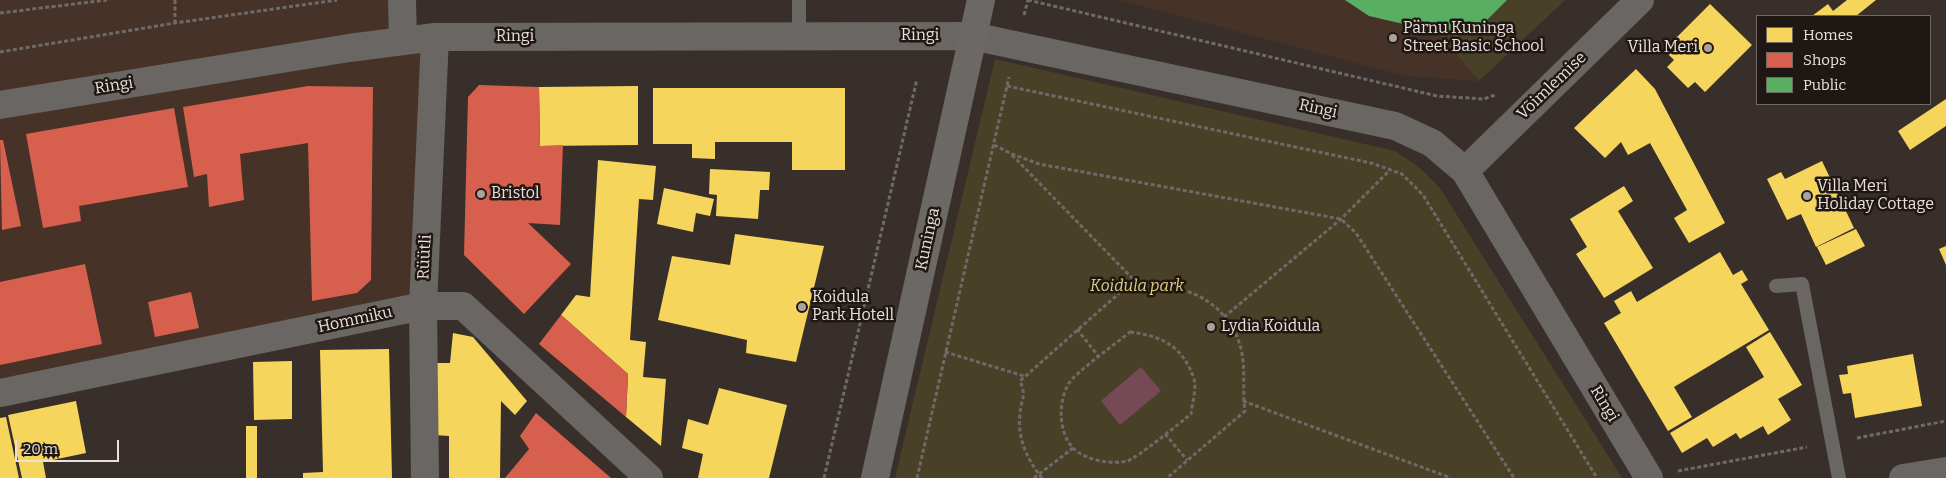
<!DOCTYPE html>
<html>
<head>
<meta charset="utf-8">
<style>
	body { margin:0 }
	#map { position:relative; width:1946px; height:478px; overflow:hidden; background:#382f2a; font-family:Bitter,serif }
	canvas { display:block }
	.legend { position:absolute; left:1756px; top:15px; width:175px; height:90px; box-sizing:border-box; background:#1f1713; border:1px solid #716763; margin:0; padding:6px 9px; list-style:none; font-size:15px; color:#ebe0da }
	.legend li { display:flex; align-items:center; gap:10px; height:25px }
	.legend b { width:25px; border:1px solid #716763 }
	.scale { position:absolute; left:15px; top:440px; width:104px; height:22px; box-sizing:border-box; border:2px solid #ebe0da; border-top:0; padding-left:6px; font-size:15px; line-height:18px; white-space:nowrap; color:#ebe0da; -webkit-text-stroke:4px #1f1713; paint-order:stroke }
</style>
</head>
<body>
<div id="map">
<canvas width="1946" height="478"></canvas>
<ul class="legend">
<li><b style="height:14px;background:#f6d55c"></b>Homes</li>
<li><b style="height:14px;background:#d6604d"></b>Shops</li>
<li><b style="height:14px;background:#5aae61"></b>Public</li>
</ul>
<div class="scale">20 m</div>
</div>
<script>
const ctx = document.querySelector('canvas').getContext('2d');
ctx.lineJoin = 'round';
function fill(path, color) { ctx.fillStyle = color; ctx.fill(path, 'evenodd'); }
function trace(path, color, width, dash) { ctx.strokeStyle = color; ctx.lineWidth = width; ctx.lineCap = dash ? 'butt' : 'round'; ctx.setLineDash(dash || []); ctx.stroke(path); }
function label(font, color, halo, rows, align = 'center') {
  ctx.font = font + ' Bitter,serif'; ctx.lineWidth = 5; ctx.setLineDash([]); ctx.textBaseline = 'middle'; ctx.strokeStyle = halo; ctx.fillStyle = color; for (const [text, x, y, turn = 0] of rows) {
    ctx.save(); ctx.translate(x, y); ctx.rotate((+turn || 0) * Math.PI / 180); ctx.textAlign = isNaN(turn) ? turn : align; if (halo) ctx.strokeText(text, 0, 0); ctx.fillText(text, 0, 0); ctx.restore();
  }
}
const built = new Path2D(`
	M0 0H402L403 40 435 37 423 306 0 393Z
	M1119 0H1565L1479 81 1405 76Z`);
const green = new Path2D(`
	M1507 0H1565L1479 81 1439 33C1476 41 1483 23 1507 0Z
	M995 59 1395 151 1420 168 1440 188 1622 478H895Z`);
const water = new Path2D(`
	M1141 367 1161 391 1120 425 1101 401Z`);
const homes = new Path2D(`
	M1847 0H1876L1856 16H1812L1828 4 1833 11Z
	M1710 4 1752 45 1705 92 1695 82 1688 88 1667 67 1674 60 1664 50Z
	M1636 69 1655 89 1725 223 1689 243 1674 218 1687 210 1650 143 1628 155 1621 142 1605 158 1574 128Z
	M638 86V145L540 146 539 87Z
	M653 88H845V170H792V142H715V159L692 158V144H653Z
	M1946 99V126L1910 150 1898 131Z
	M598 160 656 166 653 200 639 199 630 340 646 342 643 377 666 379 661 446 626 417 628 374 561 315 576 295 590 297Z
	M1822 161 1854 228 1816 247 1801 214 1787 220 1767 179 1781 172 1785 179Z
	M710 169 770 172 769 190H760L758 219 716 216 717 195 709 194Z
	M1624 186 1633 201 1618 211 1653 268 1604 298 1576 254 1587 247 1570 219Z
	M664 188 714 199 710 216 696 213 693 232 657 224Z
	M1856 229 1865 246 1826 265 1817 247Z
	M735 234 824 246 796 362 746 353 747 340 658 320 672 256 730 265Z
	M1946 246V265L1939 249Z
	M1720 252 1733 275 1742 270 1748 280 1741 284 1769 330 1674 387 1692 417 1668 431 1604 323 1621 313 1614 301 1631 291 1637 302Z
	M1770 332 1802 385 1778 399 1791 420 1768 435 1763 426 1740 439 1736 433 1713 447 1707 438 1682 453 1670 433 1764 377 1746 347Z
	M453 333 473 337 527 401 515 415 501 401 500 478H449V436L434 435 433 363H450Z
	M389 349 392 478H303V473L323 472 320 350Z
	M1913 354 1922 406 1855 418 1851 393 1843 394 1839 375 1848 374 1847 366Z
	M292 361V419L254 420 253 362Z
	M719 388 787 405 769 478H698L703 454 682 448 688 419 708 425Z
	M76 401 86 453 43 462 46 478H22L8 415Z
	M6 417 19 478H0V418Z
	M246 426H257V478H246Z`);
const shops = new Path2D(`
	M479 85 539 87 540 146 563 145 560 225 528 223 571 264 524 314 464 255 468 97Z
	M308 86 373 87 371 280 357 293 312 301 308 143 240 154 244 200 209 207 207 174 194 177 183 107Z
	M174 108 188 187 79 206 81 221 43 228 26 134Z
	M0 140H3L21 226 2 230Z
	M85 264 102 344 0 365V282Z
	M191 292 199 328 155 337 148 302Z
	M561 315 628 374 626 417 539 344Z
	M536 413 611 478H505L529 449 520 436Z`);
const public = new Path2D(`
	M1345 0H1507L1475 32 1455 36 1369 16Z`);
const path = new Path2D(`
	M175 0V23
	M1028 0 1437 96 1484 99 1495 95
	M0 13 107 0
	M1024 15 1028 0
	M0 52 175 23 337 0
	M1007 86 1371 163 1402 174 1423 195 1597 478
	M994 145 1012 154 1039 164 1341 219 1356 233 1514 478
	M1012 155 1134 280
	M1224 317 1341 219 1390 170
	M1077 329 1099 357
	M1130 332C1162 336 1183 346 1194 379 1197 388 1192 404 1191 414 1181 422 1136 459 1127 461 1112 465 1084 460 1073 448 1058 432 1058 401 1069 383 1076 372 1118 342 1130 332Z
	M945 352 1024 376
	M1243 401 1451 478
	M1165 434 1187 460
	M1857 438 1946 421
	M1678 471 1807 447
	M824 478 917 79
	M917 478 1009 77
	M1034 478 1073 448
	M1042 478C1027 459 1017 438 1020 414 1021 398 1027 397 1020 381L1134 280C1156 295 1155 285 1177 289 1208 294 1234 319 1241 349 1246 370 1242 391 1245 411L1167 478`);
const lane = new Path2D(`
	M799 0V36
	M1776 286 1802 284 1839 478`);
const street = new Path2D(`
	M402 0 403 40
	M0 105 349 48 435 37 972 36 1395 126 1432 143 1465 171 1649 478
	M1465 171 1640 0
	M0 393 423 306H463L649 478
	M425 478 423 306 435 37
	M1903 478 1946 471`);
const secondary = new Path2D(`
	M875 478 981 0`);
const markers = [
	[1393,38,5,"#aca29c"],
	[1708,48,5,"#aca29c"],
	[481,194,5,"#aca29c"],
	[1807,196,5,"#aca29c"],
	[802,307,5,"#aca29c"],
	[1211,327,5,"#aca29c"]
];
const poiNames = [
	["Pärnu Kuninga",1403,29],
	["Street Basic School",1403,47],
	["Villa Meri",1698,48,"right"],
	["Villa Meri",1817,187],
	["Holiday Cottage",1817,205],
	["Bristol",491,194],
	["Koidula",812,298],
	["Park Hotell",812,316],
	["Lydia Koidula",1221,327]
];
const streetNames = [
	["Ringi",920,36],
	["Ringi",515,37],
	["Ringi",114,86,-9],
	["Võimlemise",1552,86,-44],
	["Ringi",1318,109,12],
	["Kuninga",928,239,-78],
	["Rüütli",425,257,-87],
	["Hommiku",355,320,-12],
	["Ringi",1604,404,59]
];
const parkNames = [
	["Koidula park",1137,287]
];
fill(built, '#473227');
fill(green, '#484127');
fill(water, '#764956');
fill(homes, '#f6d55c');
fill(shops, '#d6604d');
fill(public, '#5aae61');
trace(path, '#6e6a68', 3, [4, 2.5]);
trace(lane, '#696663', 14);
trace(street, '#696663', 28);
trace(secondary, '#6c6865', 28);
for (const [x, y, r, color] of markers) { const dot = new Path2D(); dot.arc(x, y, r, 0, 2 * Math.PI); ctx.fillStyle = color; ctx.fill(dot); trace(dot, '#1f1713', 2); }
label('16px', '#ebe0da', '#1f1713', poiNames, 'left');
label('16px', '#ebe0da', '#1f1713', streetNames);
label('italic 16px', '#e0cf83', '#1f1713', parkNames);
</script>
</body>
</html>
